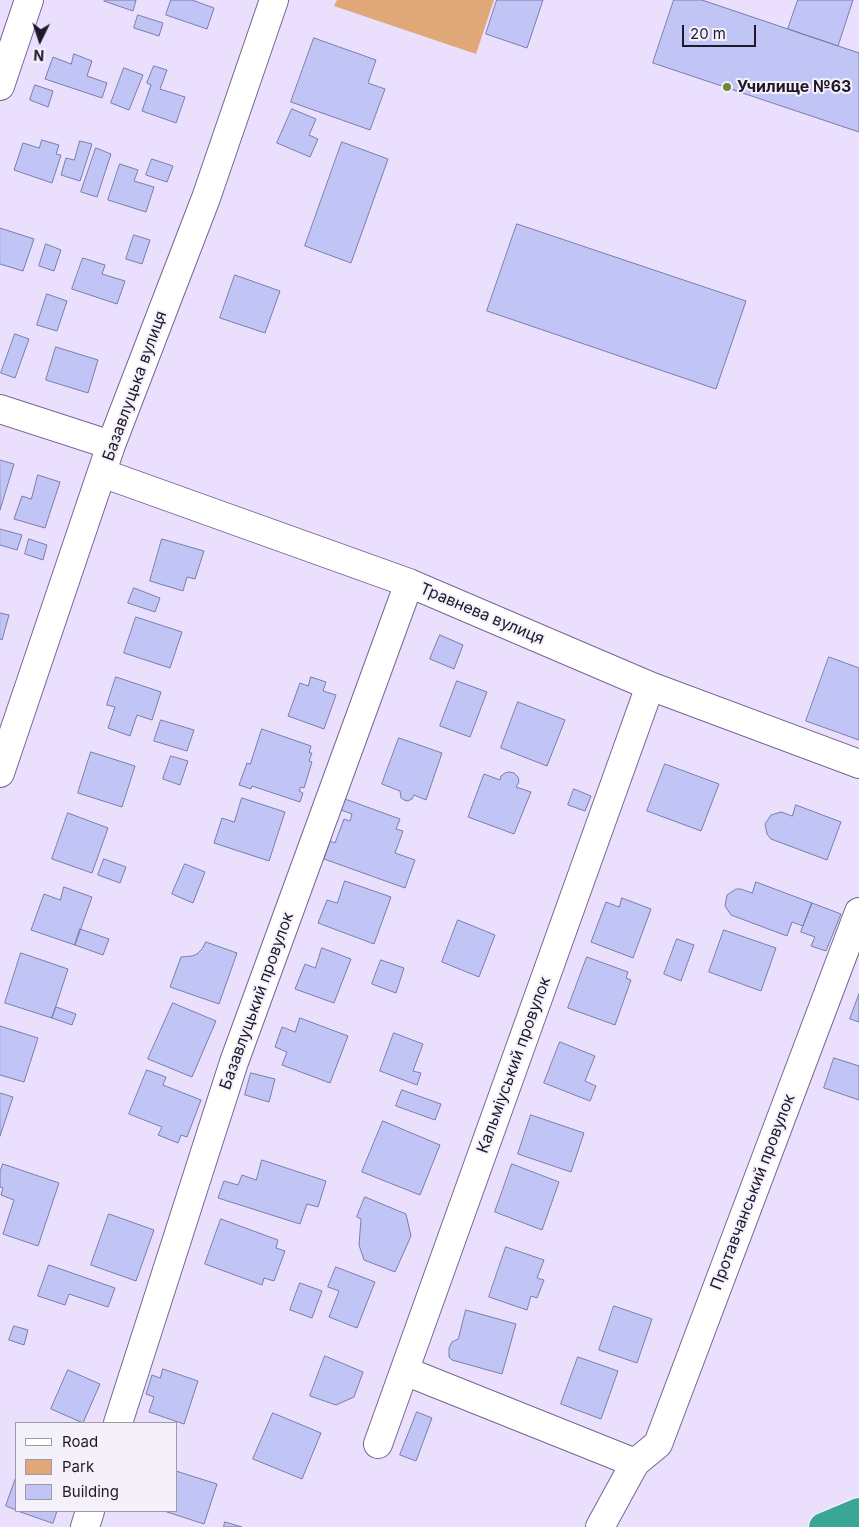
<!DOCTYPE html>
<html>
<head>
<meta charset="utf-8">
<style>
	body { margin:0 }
	#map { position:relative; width:859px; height:1527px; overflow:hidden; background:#eae0fe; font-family:Inter,sans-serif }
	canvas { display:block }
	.legend { position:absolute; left:15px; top:1422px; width:162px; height:90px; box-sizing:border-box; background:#f5f1fb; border:1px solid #9f9aa7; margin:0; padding:6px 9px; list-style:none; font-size:15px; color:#1e1829 }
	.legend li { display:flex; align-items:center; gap:10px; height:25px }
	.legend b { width:25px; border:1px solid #9f9aa7 }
	.north { position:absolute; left:15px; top:15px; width:50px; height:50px; -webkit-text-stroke:4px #f5f1fb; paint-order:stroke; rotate:184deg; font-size:14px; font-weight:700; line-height:20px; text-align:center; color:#1e1829 }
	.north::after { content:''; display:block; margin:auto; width:18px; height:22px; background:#1e1829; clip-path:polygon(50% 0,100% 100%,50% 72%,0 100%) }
	.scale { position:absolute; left:682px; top:25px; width:74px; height:22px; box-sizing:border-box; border:2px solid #1e1829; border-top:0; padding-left:6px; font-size:15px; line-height:18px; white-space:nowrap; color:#1e1829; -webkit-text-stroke:4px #f5f1fb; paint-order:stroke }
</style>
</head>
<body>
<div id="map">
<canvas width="859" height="1527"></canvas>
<ul class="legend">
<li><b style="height:6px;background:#fff"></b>Road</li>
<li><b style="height:14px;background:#e0a879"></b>Park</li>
<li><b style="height:14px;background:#c1c5f6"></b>Building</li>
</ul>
<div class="north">N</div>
<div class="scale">20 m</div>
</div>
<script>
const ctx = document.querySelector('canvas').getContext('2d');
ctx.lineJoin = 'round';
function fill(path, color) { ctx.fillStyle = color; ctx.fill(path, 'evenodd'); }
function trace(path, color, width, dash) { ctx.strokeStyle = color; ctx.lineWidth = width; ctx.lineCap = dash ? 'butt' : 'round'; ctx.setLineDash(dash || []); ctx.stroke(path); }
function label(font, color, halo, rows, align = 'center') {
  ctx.font = font + ' Inter,sans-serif'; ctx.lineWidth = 4; ctx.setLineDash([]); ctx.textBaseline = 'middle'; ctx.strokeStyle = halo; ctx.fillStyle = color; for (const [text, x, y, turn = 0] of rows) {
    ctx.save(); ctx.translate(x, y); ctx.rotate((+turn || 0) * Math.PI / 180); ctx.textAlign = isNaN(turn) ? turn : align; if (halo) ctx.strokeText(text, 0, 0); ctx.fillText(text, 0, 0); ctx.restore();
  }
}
const green = new Path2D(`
	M337 0H494L476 54 334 6Z`);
const building = new Path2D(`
	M105 0H136L133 11 104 1Z
	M171 0H192L214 8 207 29 166 15Z
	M497 0H543L527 48 486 34Z
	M674 0H702L859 53V132L653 63Z
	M798 0H853L838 46 788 29Z
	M138 15 163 23 159 36 134 28Z
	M314 38 376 60 368 83 385 89 370 130 291 102Z
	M74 54 92 61 87 76 107 83 102 98 45 79 53 57 71 64Z
	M154 66 167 70 160 89 185 97 176 123 142 111 151 85 147 83Z
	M124 68 143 75 129 110 111 103Z
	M35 85 53 91 48 107 30 100Z
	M292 109 316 119 309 135 318 139 310 157 277 143Z
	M42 140 59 145 56 154 61 155 52 183 14 170 23 143 39 148Z
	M80 141 92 144 80 181 61 175 66 158 74 160Z
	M342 142 388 159 351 263 305 246Z
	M96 148 111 154 97 197 81 192Z
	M152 159 173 166 167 182 146 175Z
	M120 164 138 170 134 181 154 187 146 212 108 200Z
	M517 224 746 301 716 389 487 311Z
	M0 228 34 239 23 271 0 264Z
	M134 235 150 240 142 264 126 259Z
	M46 244 61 250 54 271 39 266Z
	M83 258 105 265 102 274 125 281 117 304 72 289Z
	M235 275 280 291 265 333 220 318Z
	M47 294 67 301 57 331 37 325Z
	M15 334 29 339 15 378 1 373Z
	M56 347 98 360 88 393 46 380Z
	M0 460 14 464 0 510Z
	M38 475 60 482 45 528 14 519 22 496 31 499Z
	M0 529 22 535 17 550 0 545Z
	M29 539 47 545 43 560 25 554Z
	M162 539 204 551 195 579 187 577 183 591 150 581Z
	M134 588 160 598 155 612 128 603Z
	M0 613 9 615 2 640 0 639Z
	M136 617 182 632 170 668 124 653Z
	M440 635 463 645 454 669 430 659Z
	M829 657 859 668V740L806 721Z
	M116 677 161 692 152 720 137 715 130 736 108 728 115 707 107 705Z
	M311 677 326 682 323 691 336 695 324 729 288 716 300 683 308 686Z
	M457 681 487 692 470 737 440 726Z
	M518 702 565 720 547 766 501 748Z
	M161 720 194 730 187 751 154 741Z
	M262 729 311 746 309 753H312L309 761 312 762 304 788 301 787 299 791 303 793 300 802 252 786 251 789 239 785 247 763 250 764Z
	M399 738 442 753 426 800 414 795 412 799 408 801 404 800 401 798 400 791 382 784Z
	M91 752 135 766 122 807 78 793Z
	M171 756 188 761 180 785 163 779Z
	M665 764 719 784 701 831 647 811Z
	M509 772 514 773 518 777 519 782 516 787 531 792 514 834 468 817 484 774 500 780 501 776 505 773Z
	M574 789 591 796 585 811 568 805Z
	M242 798 285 812 269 861 214 843 222 818 234 822Z
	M345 799 400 819 396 829 403 831 395 853 415 860 405 888 324 859 330 841 335 843 344 819 350 821 352 814 341 810Z
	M796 805 841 822 827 860 771 839 767 834 765 824 771 815 781 812 792 816Z
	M68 813 108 828 92 873 52 859Z
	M104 859 126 867 120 883 98 875Z
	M185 864 205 872 193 903 172 894Z
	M345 881 391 897 374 944 318 923 327 900 337 903Z
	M756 882 812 903 803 926 792 922 787 936 731 915 725 906 727 895 736 889H741L752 893Z
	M64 887 92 897 75 945 31 930 44 894 60 900Z
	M622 898 651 909 633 958 591 942 606 902 619 907Z
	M812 903 841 914 826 951 811 946 815 937 801 932Z
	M458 920 495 935 479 977 442 962Z
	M80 929 109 939 103 955 75 945Z
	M724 930 776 948 761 991 709 972Z
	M677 939 694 945 681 981 664 974Z
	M206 942 237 953 219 1004 170 987 181 957 192 956 197 954 202 949Z
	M322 948 351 959 334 1003 295 989 305 964 315 968Z
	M21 953 68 969 52 1018 5 1003Z
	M587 957 628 972 626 978 631 980 615 1025 568 1008Z
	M381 960 404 968 396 993 372 984Z
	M859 994V1022L850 1019Z
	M173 1003 216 1021 192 1077 148 1059Z
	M56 1007 76 1014 72 1025 52 1018Z
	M300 1018 348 1036 330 1083 282 1065 287 1052 275 1047 282 1027 295 1032Z
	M0 1026 38 1038 24 1082 0 1075Z
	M394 1033 423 1044 413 1071 421 1073 417 1085 380 1071Z
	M560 1042 595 1056 585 1081 596 1086 590 1101 544 1083Z
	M834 1058 859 1066V1100L824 1088Z
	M147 1070 166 1077 163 1085 201 1100 187 1137 181 1135 178 1143 158 1135 162 1127 129 1114Z
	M251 1073 275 1079 269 1102 245 1095Z
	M402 1090 441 1104 435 1120 396 1106Z
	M0 1093 13 1097 0 1136Z
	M531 1115 584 1133 571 1172 518 1154Z
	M383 1121 440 1145 420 1195 362 1172Z
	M262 1160 326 1181 318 1207 307 1204 300 1224 218 1198 224 1181 238 1185 242 1175 256 1180Z
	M3 1164 59 1183 38 1246 3 1234 14 1200 1 1195 3 1188 0 1187V1172Z
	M512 1164 559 1182 542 1230 495 1212Z
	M365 1197 406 1214 411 1236 395 1272 364 1260 359 1245 361 1219 357 1217Z
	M109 1214 154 1230 136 1281 91 1265Z
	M221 1219 278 1240 276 1248 285 1251 274 1281 264 1278 262 1285 205 1264Z
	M506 1247 544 1260 537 1278 544 1280 537 1298 531 1296 527 1310 489 1297Z
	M49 1265 115 1288 108 1307 69 1294 65 1305 38 1296Z
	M336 1267 375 1282 357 1328 329 1317 339 1291 328 1287Z
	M300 1283 322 1291 312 1318 290 1310Z
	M614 1306 652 1319 637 1363 599 1350Z
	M466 1310 516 1324 502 1374 452 1360 449 1357V1348L452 1342 458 1339Z
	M14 1326 28 1330 24 1345 9 1340Z
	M325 1356 363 1372 354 1397 336 1405 310 1396Z
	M578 1357 618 1371 601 1419 561 1404Z
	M163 1369 198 1381 184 1424 149 1412 154 1397 146 1394 152 1375 160 1378Z
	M68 1370 100 1384 83 1423 51 1409Z
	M417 1412 432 1418 416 1461 400 1455Z
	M273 1413 321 1433 302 1479 253 1459Z
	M176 1471 217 1484 204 1524 164 1511H176Z
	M16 1477V1510L6 1506Z
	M18 1511H57L53 1523Z
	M225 1522 242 1527H224Z`);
const minor = new Path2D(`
	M0 86 29 0
	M0 409 111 445
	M102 473 409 583 650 686 859 764
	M0 773 111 445 206 198 274 0
	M405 1371 635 1463 600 1527
	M118 1423 234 1062 409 583
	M378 1444 650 686
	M635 1463 658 1444 859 912
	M85 1527 90 1511`);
const highway = new Path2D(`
	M823 1527 859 1512`);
const markers = [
	[727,87,5,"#738636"]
];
const poiNames = [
	["Училище №63",737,87]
];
const streetNames = [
	["Базавлуцька вулиця",135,386,-70],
	["Травнева вулиця",482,614,23],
	["Базавлуцький провулок",257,1001,-70],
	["Кальміуський провулок",514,1065,-70],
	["Протавчанський провулок",753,1192,-69]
];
fill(green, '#e0a879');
fill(building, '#c1c5f6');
trace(building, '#7a7daa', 1);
trace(minor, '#766792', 30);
trace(highway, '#fff', 30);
trace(minor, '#fff', 28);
trace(highway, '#3aa796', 28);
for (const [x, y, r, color] of markers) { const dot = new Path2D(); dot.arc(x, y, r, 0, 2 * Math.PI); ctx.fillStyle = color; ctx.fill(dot); trace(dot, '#f5f1fb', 2); }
label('bold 16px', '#1e1829', '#f5f1fb', poiNames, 'left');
label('16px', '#1e1829', '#f5f1fb', streetNames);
</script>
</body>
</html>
